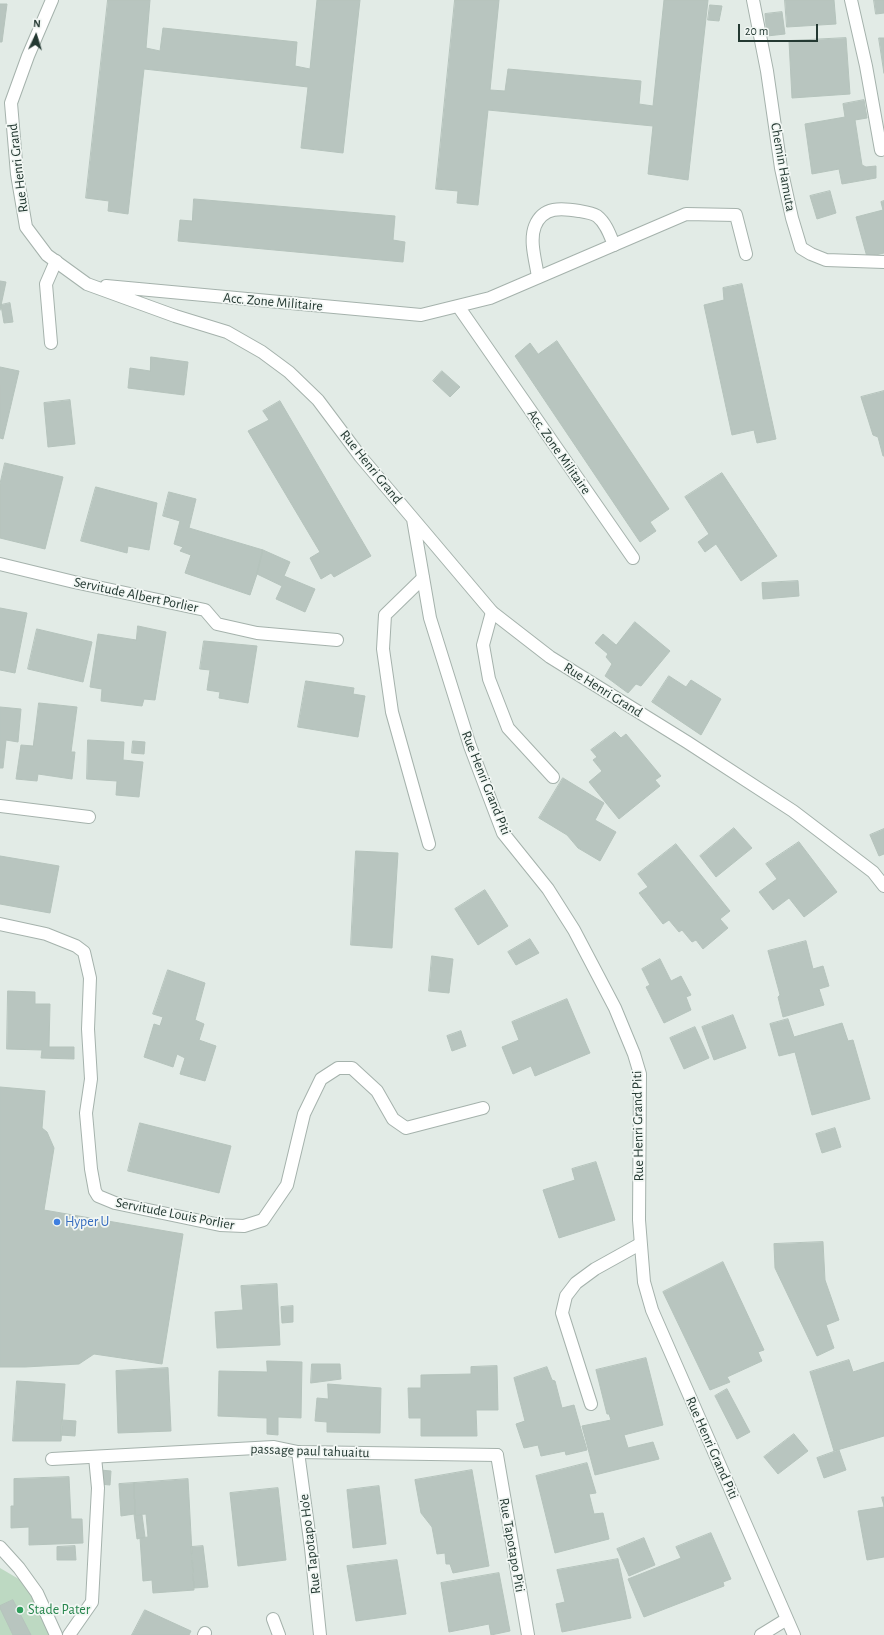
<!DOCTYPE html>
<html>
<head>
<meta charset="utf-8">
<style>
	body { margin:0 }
	#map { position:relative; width:884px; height:1635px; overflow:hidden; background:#e2ebe6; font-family:"Alegreya Sans",sans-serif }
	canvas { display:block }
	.north { position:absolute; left:16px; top:16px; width:40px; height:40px; -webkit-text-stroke:3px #f2f7f4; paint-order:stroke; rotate:4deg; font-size:11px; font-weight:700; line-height:16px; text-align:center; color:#243932 }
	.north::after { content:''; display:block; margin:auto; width:14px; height:18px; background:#243932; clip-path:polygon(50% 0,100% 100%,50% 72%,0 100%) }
	.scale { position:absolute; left:738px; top:24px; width:80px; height:18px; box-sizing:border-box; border:2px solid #243932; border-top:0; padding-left:5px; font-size:12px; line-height:14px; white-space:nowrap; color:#243932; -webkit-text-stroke:3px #f2f7f4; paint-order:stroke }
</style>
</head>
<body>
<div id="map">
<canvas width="884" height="1635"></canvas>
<div class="north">N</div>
<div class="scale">20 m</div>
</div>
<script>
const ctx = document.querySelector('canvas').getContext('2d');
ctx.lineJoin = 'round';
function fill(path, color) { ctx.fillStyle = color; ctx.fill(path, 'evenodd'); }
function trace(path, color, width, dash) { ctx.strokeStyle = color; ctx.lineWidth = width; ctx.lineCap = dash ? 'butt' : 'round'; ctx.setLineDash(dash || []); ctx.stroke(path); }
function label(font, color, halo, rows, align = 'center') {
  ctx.font = font + ' "Alegreya Sans",sans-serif'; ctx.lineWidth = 3.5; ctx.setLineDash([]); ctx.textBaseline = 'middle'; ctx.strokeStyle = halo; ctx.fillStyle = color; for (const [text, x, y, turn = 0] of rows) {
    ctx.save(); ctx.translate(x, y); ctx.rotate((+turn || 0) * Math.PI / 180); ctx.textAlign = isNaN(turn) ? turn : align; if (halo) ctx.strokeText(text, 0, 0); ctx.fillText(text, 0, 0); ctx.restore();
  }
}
const green = new Path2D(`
	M0 1568 29 1585 51 1635H0Z`);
const building = new Path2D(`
	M108 0H150L146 48 160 51 163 28 297 42 295 66 310 69 317 0H360L343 153 301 148 308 87 144 69 128 214 108 211 109 201 86 198Z
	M455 0H499L490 90 505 91 508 69 641 81 639 104 653 106 664 0H708L688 180 648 174 653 126 488 110 478 205 457 203 458 191 436 189Z
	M785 0H834L836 24 787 27Z
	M874 0H884V13L876 14Z
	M0 4H7L2 42H0Z
	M710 5 722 6 719 21 708 20Z
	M782 12 785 34 767 36 765 14Z
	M846 38 850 94 792 98 789 41Z
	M879 38H884V73Z
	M864 100 867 118 855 120 862 165 866 167 876 166V178L842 184 839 169 812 174 805 124 845 117 843 104Z
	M830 191 836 213 817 219 810 196Z
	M194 199 395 216 393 240 405 242 403 262 178 241 180 220 192 221Z
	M884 201V253L867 257 856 217 883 210 881 202Z
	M0 281 6 282 0 310Z
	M742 284 776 439 757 443 754 430 732 435 704 305 724 300 723 288Z
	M10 303 13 322 4 323 1 305Z
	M557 341 669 509 650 522 656 531 640 542 515 356 530 343 538 354Z
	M151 357 188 362 184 395 128 388 130 368 150 371Z
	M0 367 19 371 3 439 0 438Z
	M442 371 460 387 450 397 433 381Z
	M884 391V456H883L878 437 873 435 861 397Z
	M70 400 75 444 48 447 44 403Z
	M280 401 371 556 334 577 331 573 321 579 310 558 320 552 248 431 269 420 263 411Z
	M5 463 63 477 45 549 0 538V484Z
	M722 473 777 556 741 581 716 544 705 552 698 542 709 534 685 497Z
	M96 487 157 503 149 550 128 546 127 553 81 541Z
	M169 492 196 499 189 528 263 550 257 574 250 595 185 573 191 555 180 551 183 547 174 544 180 521 163 516Z
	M263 550 290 562 284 576 315 589 305 612 276 599 282 586 257 574Z
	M798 581 799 596 763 599 762 583Z
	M0 608 27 613 15 673 0 670Z
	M635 622 670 651 641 686 636 684 628 693 605 676 612 664 606 657 608 654 595 643 603 634 616 645Z
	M138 626 166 632 155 700 144 699 142 706 101 701 102 689 90 687 98 634 136 640Z
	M37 629 92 642 83 682 28 669Z
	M204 641 257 646 248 703 219 698 220 692 207 690 210 670 200 669Z
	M669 676 686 687 691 680 721 699 701 735 652 702Z
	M306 681 354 688 353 694 365 696 358 737 298 727Z
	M39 703 77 707 71 752H75L72 779 38 774 37 781 16 779 21 745 33 746Z
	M0 707 21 709 18 742 6 740 3 768H0Z
	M615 732 621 738 626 734 661 776 655 780 660 786 619 819 589 782 602 771 593 760 597 757 591 750Z
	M88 740 124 742 123 760 143 762 139 797 116 795 117 781 87 779Z
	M133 741 145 742 144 754 132 753Z
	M563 778 604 803 595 820 616 832 600 861 578 848 567 835 539 818Z
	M734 828 752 848 716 877 700 856Z
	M884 829V854L879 856 870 835Z
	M799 842 837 892 804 917 789 898 773 910 759 892 777 879 766 864Z
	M676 844 730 911 720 919 728 928 703 949 696 940 692 942 682 930 679 932 669 920 663 924 639 893 648 887 638 874Z
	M356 851 398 853 392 948 351 945Z
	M0 856 59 866 50 913 0 904Z
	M485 890 508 926 478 945 455 909Z
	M530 939 539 953 516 965 508 952Z
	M806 941 813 969 823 966 829 986 819 989 824 1005 783 1017 778 997 780 995 768 951Z
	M432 956 453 959 449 993 429 991Z
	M660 959 671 981 681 976 691 995 686 997 691 1010 664 1023 646 987 650 985 642 969Z
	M168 970 205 983 195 1020 204 1024 199 1040 216 1046 205 1081 180 1074 185 1058 177 1054 173 1067 144 1057 154 1024 160 1026 163 1017 153 1014Z
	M8 991 35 992V1004H50L49 1047H74V1059L41 1058 42 1050 7 1049Z
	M567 999 590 1053 535 1076 531 1066 513 1074 502 1047 519 1040 512 1022Z
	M733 1015 746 1048 714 1060 702 1027Z
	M788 1019 794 1037 842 1023 848 1041 853 1040 870 1099 812 1115 795 1052 779 1056 770 1024Z
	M695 1027 709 1058 684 1069 670 1038Z
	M461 1031 466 1046 452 1051 447 1036Z
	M0 1087 45 1091 42 1128 47 1132 54 1148 44 1210 183 1234 162 1364 94 1354 79 1364 25 1367H0Z
	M140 1123 231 1146 219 1193 128 1171Z
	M835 1128 841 1147 822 1153 816 1134Z
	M596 1162 615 1220 559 1238 543 1190 575 1180 572 1169Z
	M823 1242 825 1280 839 1320 826 1325 834 1348 817 1356 775 1268 774 1244Z
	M723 1262 764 1350 758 1352 762 1361 727 1377 730 1382 710 1390 663 1292Z
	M277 1284 280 1345 217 1348 215 1312 243 1310 241 1286Z
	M293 1306V1322L282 1323 281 1307Z
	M646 1358 663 1425 624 1435 628 1448 653 1442 659 1459 595 1475 582 1426 611 1420 609 1414H607L596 1370Z
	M849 1360 853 1372 884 1362V1436L834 1451 810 1372Z
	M267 1361 302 1362 301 1418 278 1417V1435L267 1434V1418L218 1416 219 1371 267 1372Z
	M312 1364H340L341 1379 311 1383Z
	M497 1366 498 1410H476L477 1436H421V1418H409L408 1388H421V1375L471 1374V1367Z
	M547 1367 552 1380 555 1381 562 1408 574 1405 587 1450 566 1455 565 1451 541 1456 538 1445 524 1448 516 1424 525 1421 514 1378Z
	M168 1368 171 1431 118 1433 116 1371Z
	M17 1381 65 1384 61 1441H13Z
	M328 1384 381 1388 380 1433 327 1432V1422L315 1421 317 1398 328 1399Z
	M727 1389 750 1432 737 1439 715 1396Z
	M62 1420 76 1421 75 1436 61 1435Z
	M794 1434 808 1451 778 1474 764 1457Z
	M839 1450 846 1470 824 1478 817 1458Z
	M587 1463 596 1493 589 1494 594 1514 603 1513 609 1539 555 1553 536 1476Z
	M100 1470 111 1471 110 1485 99 1484Z
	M472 1470 489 1566 453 1573 450 1564H446L445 1553 437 1554 432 1527 421 1513 415 1480Z
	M69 1477 71 1519H82L83 1543 29 1545V1527L11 1528V1506H14V1479Z
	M188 1479 194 1590 153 1593 152 1580 143 1581 140 1538 148 1537 146 1514 135 1515 134 1483Z
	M134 1483 135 1515H142L145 1537 137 1539 134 1514 121 1516 119 1484Z
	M379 1486 386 1544 353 1548 347 1490Z
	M278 1488 286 1560 238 1566 230 1493Z
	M882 1497H884V1557L867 1560 858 1511 884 1507Z
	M711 1533 731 1579 723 1582 724 1586 644 1617 628 1579 681 1558 676 1547Z
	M644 1538 655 1565 629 1576 617 1549Z
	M75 1546 76 1560H57V1547Z
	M203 1546 208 1587 194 1588 191 1547Z
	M618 1559 631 1618 562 1632 556 1604 565 1602 557 1570Z
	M397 1560 406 1614 356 1621 347 1566Z
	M499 1573 510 1631 491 1635 489 1624 449 1632 441 1583Z
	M13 1600 31 1635H13L0 1608V1606Z
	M145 1610 191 1631 189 1635H132Z`);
const lane = new Path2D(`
	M538 277C536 262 529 241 535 226 543 206 562 208 579 211 585 212 592 213 597 216 606 223 610 235 614 245
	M51 343 46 284 56 261
	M423 578 385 615 383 649 392 712 429 844
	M492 612 483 645 489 679 508 728 553 777
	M591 1404 562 1313 566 1296 576 1283 595 1269 640 1244
	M52 1459 274 1447 298 1452 497 1455
	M273 1619 279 1635
	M204 1635 205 1633`);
const street = new Path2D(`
	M52 0 28 56 11 103 17 174 26 227 47 255 87 284 175 316 227 332 262 352 289 372 318 400 360 456 492 612 550 657 687 742 793 811 873 872 884 886
	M753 0 767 71 781 168 792 218 801 248 811 254 826 260 884 262
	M851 0 866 66 881 150
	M106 286 421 315 490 298 686 214 736 215 746 254
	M458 306 633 558
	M413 519 430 618 470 746 503 833 548 889 574 930 615 1008 634 1054 640 1074 639 1220 644 1282 652 1310 794 1635
	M0 564 74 582 205 610 217 624 257 633 337 640
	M0 806 89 817
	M0 924 46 934 76 946 84 952 90 978 88 1029 91 1079 86 1113 91 1169 95 1191 98 1196 115 1203 220 1225 244 1226 263 1220 287 1185 304 1114 321 1079 338 1068H352L377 1091 393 1119 406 1128 483 1108
	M298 1452 311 1548 320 1635
	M497 1455 528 1635
	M0 1547 19 1568 37 1593 56 1635
	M69 1635 92 1602 98 1488 95 1457
	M761 1635 787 1619`);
const markers = [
	[57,1222,4,"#3f7fe0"],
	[20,1610,4,"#2e9e5b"]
];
const streetNames = [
	["Chemin Hamuta",783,167,80],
	["Rue Henri Grand",18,168,-97],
	["Acc. Zone Militaire",273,302,5],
	["Acc. Zone Militaire",559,452,55],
	["Rue Henri Grand",371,467,51],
	["Servitude Albert Porlier",136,595,12],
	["Rue Henri Grand",603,690,32],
	["Rue Henri Grand Piti",486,783,68],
	["Rue Henri Grand Piti",638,1126,-91],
	["Servitude Louis Porlier",175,1214,11],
	["Rue Henri Grand Piti",712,1448,66],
	["passage paul tahuaitu",310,1451,2],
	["Rue Tapotapo Ho'e",310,1544,-97],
	["Rue Tapotapo Piti",512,1545,80]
];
const shopNames = [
	["Hyper U",65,1222]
];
const leisureNames = [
	["Stade Pater",28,1610]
];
fill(green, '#bdd9c2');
fill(building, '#b8c5bf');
trace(building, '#b5c3bc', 1);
trace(lane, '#a5b2ac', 14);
trace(street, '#a5b2ac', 14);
trace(lane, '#fff', 12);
trace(street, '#fff', 12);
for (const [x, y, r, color] of markers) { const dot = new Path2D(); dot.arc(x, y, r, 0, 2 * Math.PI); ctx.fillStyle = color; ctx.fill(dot); trace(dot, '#f2f7f4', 1.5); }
label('14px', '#243932', '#f2f7f4', streetNames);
label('14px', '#366cbe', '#f2f7f4', shopNames, 'left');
label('14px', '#27864d', '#f2f7f4', leisureNames, 'left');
</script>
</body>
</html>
